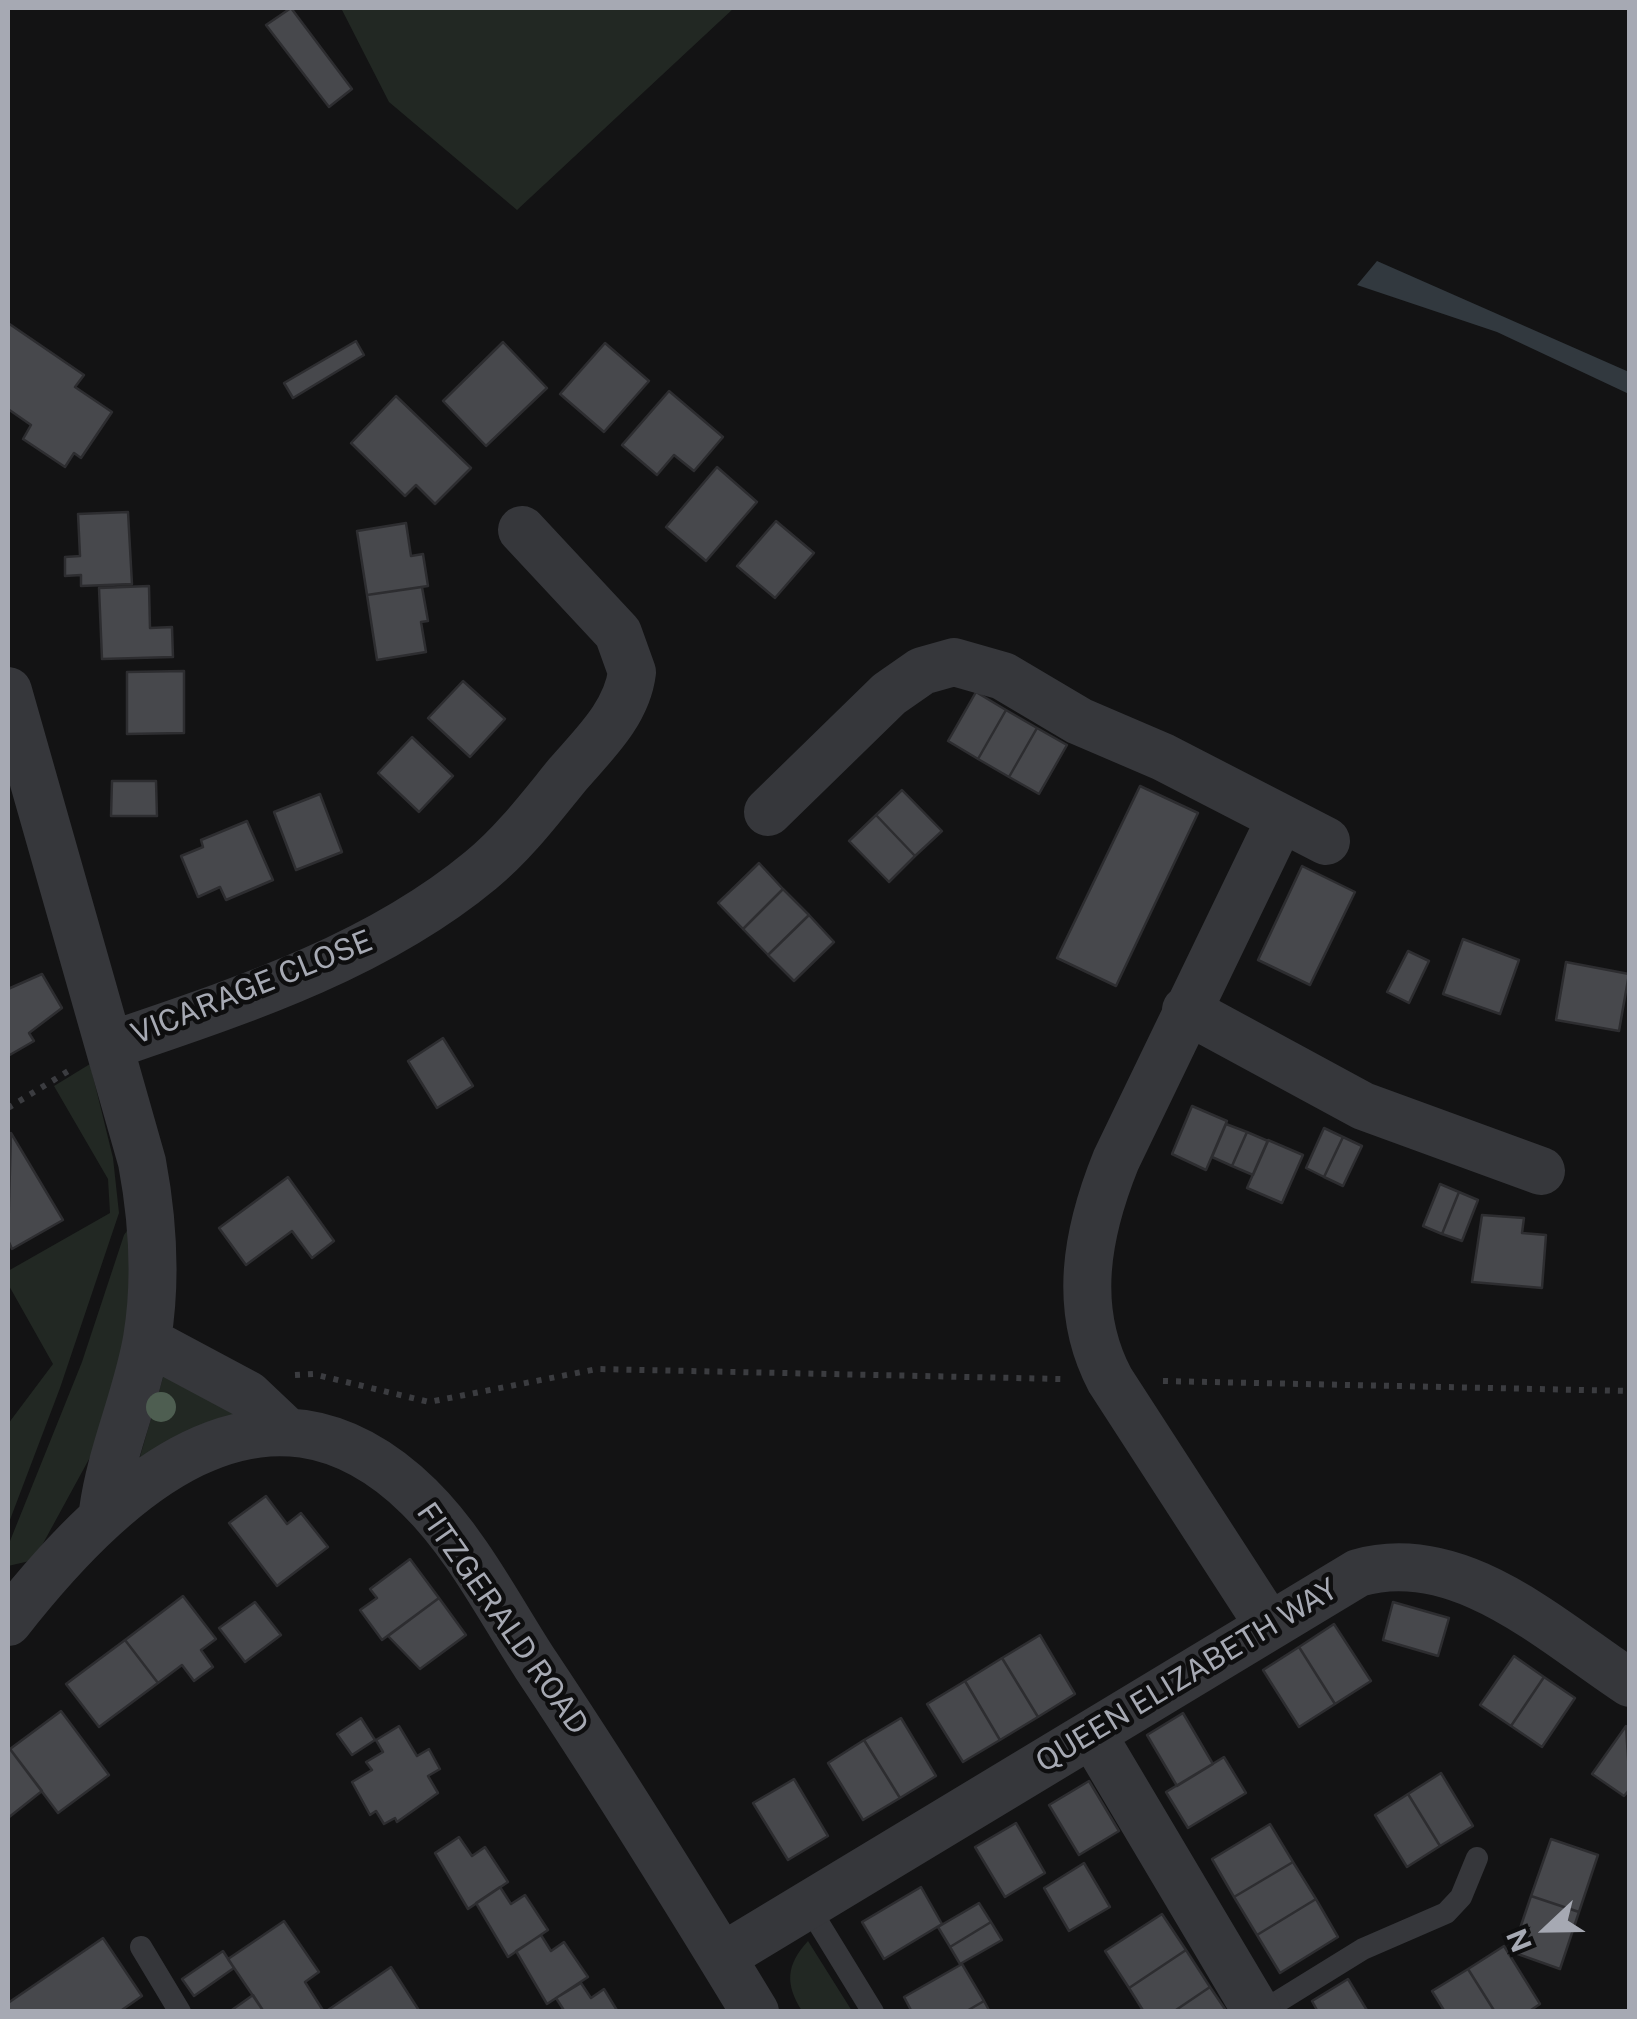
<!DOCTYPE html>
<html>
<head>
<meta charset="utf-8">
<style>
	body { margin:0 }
	#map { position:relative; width:1637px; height:2019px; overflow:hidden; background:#131314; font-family:"Public Sans",sans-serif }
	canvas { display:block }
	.frame { position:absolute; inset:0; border:10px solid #a6a9b3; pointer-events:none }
	.north { position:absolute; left:1497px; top:1879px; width:100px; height:100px; -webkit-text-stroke:8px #0e0e0f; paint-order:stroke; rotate:248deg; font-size:28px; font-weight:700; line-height:40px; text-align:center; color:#a6a9b3 }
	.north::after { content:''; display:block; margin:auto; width:35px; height:45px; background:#a6a9b3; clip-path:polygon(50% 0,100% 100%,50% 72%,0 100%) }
</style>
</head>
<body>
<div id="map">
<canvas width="1637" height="2019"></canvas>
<div class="frame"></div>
<div class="north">N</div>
</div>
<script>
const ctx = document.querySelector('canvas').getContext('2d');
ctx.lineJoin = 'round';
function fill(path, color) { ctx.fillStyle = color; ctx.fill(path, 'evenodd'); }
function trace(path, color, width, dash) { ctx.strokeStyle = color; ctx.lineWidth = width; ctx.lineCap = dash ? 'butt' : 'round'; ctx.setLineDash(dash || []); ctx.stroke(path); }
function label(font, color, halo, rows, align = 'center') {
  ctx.font = font + ' "Public Sans",sans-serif'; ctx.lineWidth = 9; ctx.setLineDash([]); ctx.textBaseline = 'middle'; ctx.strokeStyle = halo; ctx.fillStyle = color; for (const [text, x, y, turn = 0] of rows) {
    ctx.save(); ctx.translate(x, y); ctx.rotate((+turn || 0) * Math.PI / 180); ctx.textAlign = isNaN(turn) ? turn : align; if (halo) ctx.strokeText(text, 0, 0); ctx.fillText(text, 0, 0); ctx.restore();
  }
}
const green = new Path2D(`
	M341 8H734L517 210 389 102Z
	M90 1064 113 1158 119 1213 60 1388 8 1525V1424L53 1364 8 1284V1271L110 1213 108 1179 54 1086Z
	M134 1221 133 1312 94 1450 34 1560 8 1566V1546L82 1362 124 1235Z
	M164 1374 233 1408 234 1415 139 1460Z
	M808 1941 852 2011H802C785 1984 786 1965 808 1941Z`);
const water = new Path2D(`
	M1377 261 1629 372V394L1497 332 1357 285Z`);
const building = new Path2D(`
	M291 8 352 89 329 107 266 25Z
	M8 323 84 375 75 387 112 412 81 458 74 453 65 467 23 439 31 425 8 409Z
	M356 341 364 355 293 398 284 383Z
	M503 342 547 388 486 446 443 401Z
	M605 343 649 381 604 432 560 394Z
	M669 391 723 437 694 471 674 455 657 475 622 445Z
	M396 396 471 468 435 504 416 485 405 496 351 443Z
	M717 467 757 502 706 561 666 527Z
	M128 512 132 584 81 586V575L65 576V557L80 556 78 514Z
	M776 521 814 553 775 598 737 566Z
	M406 523 411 556 423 554 428 586 367 595 357 531Z
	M149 586 150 628 172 627 173 657 102 659 99 588Z
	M422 587 428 621 421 622 426 652 377 660 367 595Z
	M184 671V733L127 734V672Z
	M463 681 505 719 470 757 428 718Z
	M976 692 1006 710 978 759 948 741Z
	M1006 710 1037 728 1009 777 978 759Z
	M1037 728 1067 745 1039 794 1009 777Z
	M412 737 453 776 419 812 378 773Z
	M112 781H156L157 816H111Z
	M1140 786 1198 813 1116 986 1057 958Z
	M902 790 942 831 915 856 876 815Z
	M320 794 342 852 296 870 274 812Z
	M876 815 915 856 889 882 849 841Z
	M247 821 273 880 226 900 220 887 198 897 181 856 203 847 201 840Z
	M759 863 783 889 743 929 718 903Z
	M1302 866 1355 892 1310 985 1258 960Z
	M783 889 809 915 768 955 743 929Z
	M809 915 834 942 794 981 768 955Z
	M1463 939 1519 960 1500 1014 1443 994Z
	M1408 951 1429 961 1409 1003 1387 992Z
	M1566 962 1629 974 1619 1031 1556 1020Z
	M42 974 62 1008 29 1033 34 1041 8 1056V989Z
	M443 1038 473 1086 437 1108 408 1061Z
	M1192 1106 1227 1121 1206 1170 1172 1154Z
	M1226 1124 1247 1132 1232 1166 1212 1157Z
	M1324 1128 1343 1137 1324 1177 1306 1168Z
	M1247 1132 1268 1141 1253 1175 1232 1166Z
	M11 1133 63 1220 12 1249 8 1240Z
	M1343 1137 1362 1146 1343 1186 1324 1177Z
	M1268 1140 1303 1155 1282 1203 1247 1188Z
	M288 1177 334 1241 312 1258 292 1231 246 1265 219 1228Z
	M1440 1184 1459 1192 1442 1234 1423 1226Z
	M1459 1192 1478 1200 1462 1241 1442 1234Z
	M1482 1215 1524 1218 1522 1233 1546 1235 1542 1288 1472 1282Z
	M266 1496 287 1524 301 1513 328 1547 277 1586 229 1523Z
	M410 1559 439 1598 382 1640 360 1610 377 1598 370 1589Z
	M183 1596 216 1639 201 1650 213 1667 194 1681 182 1665 158 1683 125 1640Z
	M439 1598 466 1635 420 1669 388 1636Z
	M255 1602 281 1635 245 1662 219 1628Z
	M1393 1602 1449 1618 1438 1656 1383 1640Z
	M1334 1624 1371 1681 1335 1704 1299 1647Z
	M1040 1635 1075 1694 1038 1717 1002 1658Z
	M125 1640 158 1683 99 1727 66 1684Z
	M1299 1647 1335 1704 1299 1727 1263 1670Z
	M1514 1656 1544 1677 1511 1726 1480 1705Z
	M1002 1658 1038 1717 1000 1740 965 1681Z
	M1544 1677 1575 1698 1542 1747 1511 1726Z
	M965 1681 1000 1740 963 1762 927 1704Z
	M61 1711 109 1775 58 1813 10 1749Z
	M1183 1713 1213 1764 1177 1786 1147 1735Z
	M361 1718 375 1740 352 1755 337 1734Z
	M901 1718 936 1776 900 1798 864 1740Z
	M399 1726 417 1756 429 1749 440 1769 428 1776 438 1793 397 1822 395 1818 384 1824 376 1811 370 1815 352 1782 372 1770 366 1762 383 1752 376 1740Z
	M1626 1726 1630 1789 1624 1796 1592 1774Z
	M864 1740 900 1798 863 1820 828 1763Z
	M10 1749 42 1791 8 1818V1751Z
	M1224 1757 1246 1793 1188 1828 1166 1792Z
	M1441 1773 1473 1826 1440 1846 1408 1794Z
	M794 1779 828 1836 788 1860 753 1803Z
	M1089 1781 1119 1831 1079 1855 1049 1805Z
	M1408 1794 1440 1846 1407 1867 1375 1815Z
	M1016 1823 1045 1873 1005 1897 975 1847Z
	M1270 1824 1293 1862 1234 1897 1212 1859Z
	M459 1837 472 1856 485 1847 508 1882 468 1909 435 1853Z
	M1551 1839 1598 1855 1579 1912 1531 1896Z
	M1293 1862 1316 1899 1257 1935 1234 1897Z
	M1084 1863 1110 1907 1069 1931 1044 1888Z
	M500 1887 511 1904 525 1895 548 1930 508 1957 476 1903Z
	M921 1887 942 1924 884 1959 862 1922Z
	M1531 1896 1579 1912 1560 1969 1512 1952Z
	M1316 1899 1338 1937 1280 1973 1257 1935Z
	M979 1903 991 1922 950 1947 938 1927Z
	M1162 1914 1186 1950 1129 1988 1105 1951Z
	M284 1921 319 1972 305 1982 324 2012H264L228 1959Z
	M991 1922 1002 1940 960 1964 950 1947Z
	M541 1935 551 1951 564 1942 588 1977 547 2004 516 1951Z
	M103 1938 142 1996 119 2012H8V2003Z
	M1504 1946 1540 2004 1528 2012H1495L1468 1969Z
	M1186 1950 1210 1987 1173 2012H1144L1129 1988Z
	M223 1951 234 1968 194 1996 182 1979Z
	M962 1964 984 2001 965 2012H912L904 1997Z
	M391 1967 420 2012H325Z
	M1468 1969 1495 2012H1445L1432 1991Z
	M1348 1979 1368 2012H1318L1312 2001Z
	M581 1983 591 1998 604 1989 618 2012H565L556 1998Z
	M1210 1987 1227 2012H1173Z
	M253 1995 264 2012H229Z
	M984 2001 990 2012H965Z`);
const path = new Path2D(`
	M8 1108 70 1070
	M295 1375 313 1374 429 1402 597 1369 1061 1379
	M1163 1381 1630 1391`);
const service = new Path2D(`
	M808 1906 873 2012
	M141 1947 180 2012
	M1261 2012 1363 1949 1446 1913 1461 1897 1477 1858`);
const minor = new Path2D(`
	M8 691 142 1162C153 1221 157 1279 147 1339 137 1397 111 1452 103 1511
	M768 812 889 694 922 671 954 662 1003 676 1079 721 1163 757 1326 841
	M1186 1010 1363 1106 1541 1171
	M109 1046C238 1002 375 958 481 870 514 843 541 807 568 774 594 744 627 713 632 672L618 633 522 530
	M147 1341 248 1395 285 1430
	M8 1622C109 1493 263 1344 419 1497 467 1544 500 1610 536 1665 612 1779 684 1895 755 2012
	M1268 1624 1110 1380C1072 1308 1087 1232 1116 1160L1281 818
	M1092 1734 1257 2012
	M722 1957 1358 1573C1459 1544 1551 1631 1630 1683`);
const trees = [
	[161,1407]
];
const streetNames = [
	["VICARAGE CLOSE",252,988,-22],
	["FITZGERALD ROAD",502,1619,55],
	["QUEEN ELIZABETH WAY",1187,1676,-31]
];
fill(green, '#222823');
fill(water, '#32393f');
fill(building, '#47484c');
trace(building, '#2d2d30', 2.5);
trace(path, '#3b3c40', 6, [5, 8]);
trace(service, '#36373b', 22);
trace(minor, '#36373b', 48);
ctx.fillStyle = '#4e5e51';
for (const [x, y] of trees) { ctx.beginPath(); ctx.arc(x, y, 15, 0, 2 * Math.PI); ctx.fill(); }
label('30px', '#a6a9b3', '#0e0e0f', streetNames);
</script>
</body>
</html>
